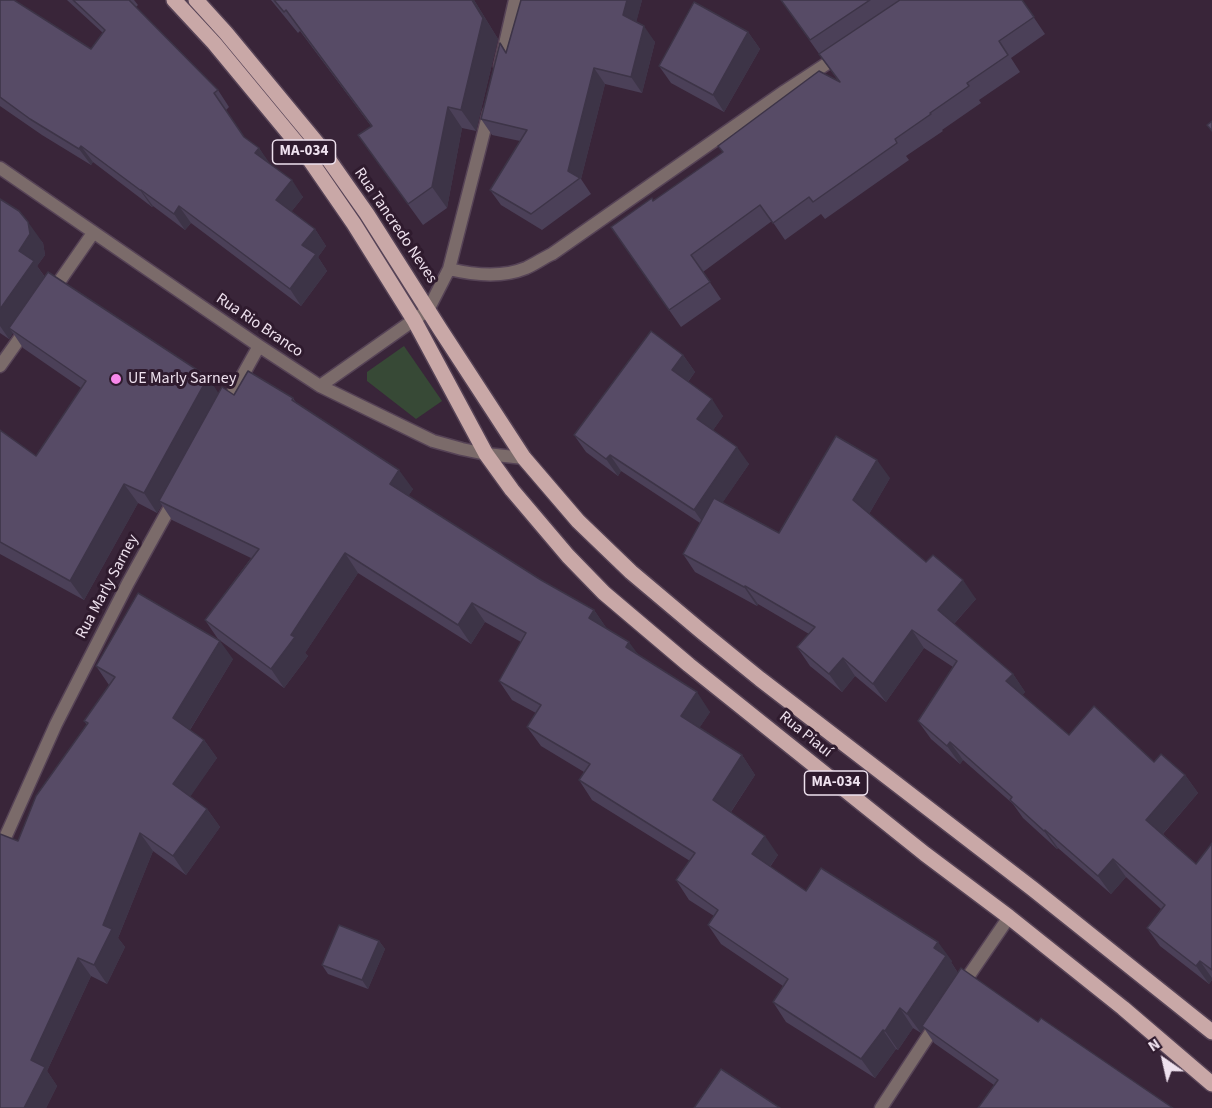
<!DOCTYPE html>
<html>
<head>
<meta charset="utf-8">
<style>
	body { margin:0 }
	#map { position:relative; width:1212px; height:1108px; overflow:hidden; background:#392539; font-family:"Source Sans 3",sans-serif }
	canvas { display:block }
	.north { position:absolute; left:1134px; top:1030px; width:60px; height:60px; -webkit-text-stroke:4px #2f1b2e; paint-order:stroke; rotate:326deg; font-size:16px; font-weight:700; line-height:24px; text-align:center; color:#eee1ee }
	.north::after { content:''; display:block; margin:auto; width:21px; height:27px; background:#eee1ee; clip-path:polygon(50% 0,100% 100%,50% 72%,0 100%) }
</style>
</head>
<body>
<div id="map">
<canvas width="1212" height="1108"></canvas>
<div class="north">N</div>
</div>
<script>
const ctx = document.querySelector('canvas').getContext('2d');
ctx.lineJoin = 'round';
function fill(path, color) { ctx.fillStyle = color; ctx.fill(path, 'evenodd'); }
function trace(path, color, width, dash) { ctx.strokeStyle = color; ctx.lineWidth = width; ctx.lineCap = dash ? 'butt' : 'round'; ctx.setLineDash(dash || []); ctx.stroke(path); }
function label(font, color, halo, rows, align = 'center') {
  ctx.font = font + ' "Source Sans 3",sans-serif'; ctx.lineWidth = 6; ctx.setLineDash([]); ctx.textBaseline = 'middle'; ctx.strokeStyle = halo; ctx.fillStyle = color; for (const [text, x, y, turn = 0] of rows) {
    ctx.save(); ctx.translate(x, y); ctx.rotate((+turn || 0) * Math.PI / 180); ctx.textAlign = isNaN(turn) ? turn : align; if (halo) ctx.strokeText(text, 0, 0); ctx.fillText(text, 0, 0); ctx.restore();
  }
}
const green = new Path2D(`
	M404 346 442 401 416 419 367 381V372Z`);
const street = new Path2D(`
	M500 66 515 0
	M0 168 259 346 320 386 433 441 462 449 486 454 524 458
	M449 269C474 275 502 278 526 268 535 264 543 258 552 254L785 91 840 55
	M52 292 93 233
	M0 366 27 328
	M320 386 428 310 449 269 489 112
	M225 407 259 346
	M0 849 56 724 128 583 175 498
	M961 987 1009 917
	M881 1108 938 1021`);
const primary = new Path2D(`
	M174 0 214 43 305 153 354 224 414 320 486 454 512 490 568 556 604 593 689 665 925 854 1009 917 1123 1008 1212 1084
	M196 0 226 33 317 143 367 214 440 329 524 458 578 521 631 572 701 631 760 679 1033 889 1212 1032`);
const wall = new Path2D(`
	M0 0 91 49 103 33 67 0H134L138 5 136 7 218 90 229 107 226 110 244 137 259 148 268 162 303 197 291 212 315 229 326 246 318 257 327 271 301 306 191 223 185 230 153 206 152 207 93 162 91 165 42 135 0 106Z
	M271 0H474L498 39 476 131 462 128 447 208 423 225 373 156 371 126 300 31 298 33Z
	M521 0H642L636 22 655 42 642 93 605 84 581 179 591 194 542 230 501 205 490 190 520 141 492 135 481 119 500 43 506 52Z
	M781 0H1022L1045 34 1011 58 1020 72 979 100 981 103 942 130 943 131 906 156 909 160 825 219 821 214 785 240 772 221 703 272 721 299 681 327 611 227 839 82Z
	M748 32 760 49 724 112 671 83 659 66Z
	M0 199 43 243 45 255 37 266 45 277 218 393 234 395 293 398 297 404 413 489 408 496 541 580 594 610 607 629 710 712 699 728 742 755 755 775 731 812 778 855 770 867 806 891 952 961 951 962 958 973 1038 1022 994 1085 934 1043 924 1028 921 1033 913 1028 898 1050 896 1049 875 1078 786 1022 773 1002 783 986 721 944 708 925 714 916 689 900 676 880 690 861 592 800 579 780 584 772 541 746 527 727 536 713 512 700 499 681 521 642 485 622 471 644 358 573 305 653 308 656 284 688 218 639 205 620 251 558 172 520 162 505 157 513 138 503 84 600 0 554V430L36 456 81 388 23 348 13 333 9 339 0 333Z
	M683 355 695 372 688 382 723 416 713 430 749 464 722 503 779 533 890 478 869 514 926 562 976 599 954 624 1013 674 1025 692 1022 695 1069 735 1154 762 1185 775 1198 793 1163 834 1196 864 1212 843V980L1209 984 1160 946 1147 928 1161 909 1126 877 1111 894 1058 848 1057 849 1023 818 1013 804 963 760 960 764 931 739 918 721 953 667 924 648 886 702 855 676 842 692 810 666 797 647 809 634 758 604 757 606 695 572 683 554 700 523 621 471 618 476 586 452 574 435Z
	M233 659 190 730 204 740 217 758 190 796 207 809 220 827 186 875 153 851 118 938 125 947 107 984 91 976 47 1071 57 1086 46 1108H0L87 725 84 721 109 685 96 666Z
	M379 941 385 949 368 989 328 974 322 965Z`);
const shadedWall = new Path2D(`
	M472 0H474L498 39 476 131 461 110Z
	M627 0H642L634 31 623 15Z
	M644 26 655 42 642 93 631 77Z
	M748 32 760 49 724 112 713 95Z
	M594 68 605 84 581 179 568 171Z
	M448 107 462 128 447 208 432 187Z
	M81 146 93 162 91 165 79 149Z
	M259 148 271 165 255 153Z
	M292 180 303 197 287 217 276 200Z
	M140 190H141L153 206 152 207Z
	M179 206 191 223 185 230 174 214Z
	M28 222 43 243 45 255 37 266 48 282 9 328 13 333 9 339 0 326V309Z
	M315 229 326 246 318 257 327 271 301 306 290 289 302 245Z
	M683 355 695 372 684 387 672 370Z
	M208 377 221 397 159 501 162 505 157 513 144 493Z
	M712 399 723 416 709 436 697 419Z
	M737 447 749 464 706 527 694 510Z
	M610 455 621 471 618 476 606 459Z
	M877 460 890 478 866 519 853 500Z
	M399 470 413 489 404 503 390 484Z
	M124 484 138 503 84 600 70 581Z
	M345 553 358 573 305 653 308 656 284 688 271 669 291 635Z
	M963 580 976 599 950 628 938 610Z
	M745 586 758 604 757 606 744 587Z
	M472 603 485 622 471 644 458 625Z
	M594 610 607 629 589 618Z
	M912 630 924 648 886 702 873 684Z
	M220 641 233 659 186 736 173 718Z
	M629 642 643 661 626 647Z
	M843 658 855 676 842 692 829 674Z
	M1013 674 1025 692 1019 700 1006 681Z
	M697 692 710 712 694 736 681 716Z
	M204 740 217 758 186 803 173 784Z
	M950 742 963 760 960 764 947 746Z
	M742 755 755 775 726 819 713 800Z
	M1185 775 1198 793 1159 838 1146 820Z
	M207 809 220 827 186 875 173 856Z
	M1045 830 1058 848 1057 849 1044 831Z
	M140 833 153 851 118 938 125 947 107 984 94 965 103 925Z
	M765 836 778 855 765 873 752 854Z
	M1113 859 1126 877 1111 894 1098 876Z
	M379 941 385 949 368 989 362 980Z
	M938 942 952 961 951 962 959 975 922 1026 924 1028 921 1033 907 1014 934 948Z
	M78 958 91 976 47 1071 57 1086 46 1108H24L31 1060Z
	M1200 961 1212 978V980L1209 984 1196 966Z
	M900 1008 913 1028 898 1050 885 1031Z
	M883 1030 896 1049 875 1078 861 1059Z`);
const building = new Path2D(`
	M0 0H14L91 49 105 30 73 0H129L218 90 214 93 244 137 259 148 255 153 292 180 276 200 315 229 302 245 316 254 290 289 179 206 174 214 141 190H140L81 146 79 149 30 119 0 97Z
	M274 0H472L483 18 461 110 448 107 432 187 408 204 358 135 372 126 286 10 284 12Z
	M521 0H627L623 15 644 26 631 77 594 68 568 171 580 178 531 214 490 190 527 130 481 119 500 43 506 53Z
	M781 0H870L810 40Z
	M900 0H1022L1034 17 999 41 1008 55 967 83 969 86 930 113 931 114 895 139 897 143 813 202 809 197 773 223 760 205 691 255 710 282 669 310 611 227 652 198 653 201 723 152 718 146 819 71 840 82 819 54Z
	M694 2 748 32 713 95 659 66Z
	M1212 121V131L1207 125Z
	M0 199 19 211 28 222 30 234 19 251 34 261 0 309Z
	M48 272 208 377 144 493 124 484 70 581 0 542V430L36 456 86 381 9 328Z
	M651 331 683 355 672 370 712 399 697 419 737 447 694 510 610 455 606 459 574 435Z
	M248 371 293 398 292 400 399 470 390 484 541 580 594 610 589 618 629 642 626 647 697 692 681 716 742 755 713 800 765 836 752 854 806 891 821 868 938 942 934 948 946 956 907 1014 900 1008 885 1031 883 1030 861 1059 773 1002 788 979 708 925 718 910 676 880 695 853 579 780 590 764 527 727 541 705 499 681 526 633 472 603 458 625 345 553 291 635 295 637 271 669 205 620 259 549 159 501 222 387 234 395Z
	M836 436 877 460 853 500 926 562 933 555 963 580 938 610 1013 674 1006 681 1069 735 1094 706 1154 762 1161 754 1185 775 1146 820 1196 864 1212 843V970L1200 961 1196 966 1147 928 1165 905 1113 859 1098 876 1045 830 1044 831 1010 800 1012 797 950 742 947 746 918 721 957 661 912 630 873 684 843 658 829 674 797 647 815 627 745 586 744 587 683 554 714 498 779 533Z
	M138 593 220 641 173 718 204 740 173 784 207 809 173 856 140 833 103 925 112 929 94 965 78 958 31 1060 45 1067 24 1108H0V834L18 841 36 796 88 723 84 721 115 677 96 666Z
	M339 925 379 941 362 980 322 965Z
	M961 968 1038 1022 1041 1018 1173 1108H978L998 1080 922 1026Z
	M721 1069 780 1108H694Z`);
const markers = [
	[116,379,6,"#f888eb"]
];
const shields = [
	[304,152,63],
	[836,783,63]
];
const shieldNames = [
	["MA-034",304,152],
	["MA-034",836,783]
];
const streetNames = [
	["Rua Tancredo Neves",395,226,56],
	["Rua Rio Branco",259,326,34],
	["Rua Marly Sarney",108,587,-62],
	["Rua Piauí",805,735,39]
];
const poiNames = [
	["UE Marly Sarney",128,379]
];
fill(green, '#374936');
trace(street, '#564356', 15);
trace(primary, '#564356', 18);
trace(street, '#7b6b6a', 12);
trace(primary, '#c9a8a7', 15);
fill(wall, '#4b4058');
fill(shadedWall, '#3d3447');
fill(building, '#574b66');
trace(building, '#3d3447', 1.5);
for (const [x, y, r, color] of markers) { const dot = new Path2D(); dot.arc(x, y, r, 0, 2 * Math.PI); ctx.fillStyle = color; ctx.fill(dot); trace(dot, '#2f1b2e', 2); }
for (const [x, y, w] of shields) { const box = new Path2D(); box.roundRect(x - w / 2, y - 12, w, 24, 4.5); ctx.fillStyle = '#2f1b2e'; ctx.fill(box); trace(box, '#eee1ee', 1.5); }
label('bold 15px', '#eee1ee', null, shieldNames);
label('16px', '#eee1ee', '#2f1b2e', streetNames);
label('16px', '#eee1ee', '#2f1b2e', poiNames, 'left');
</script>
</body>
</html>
